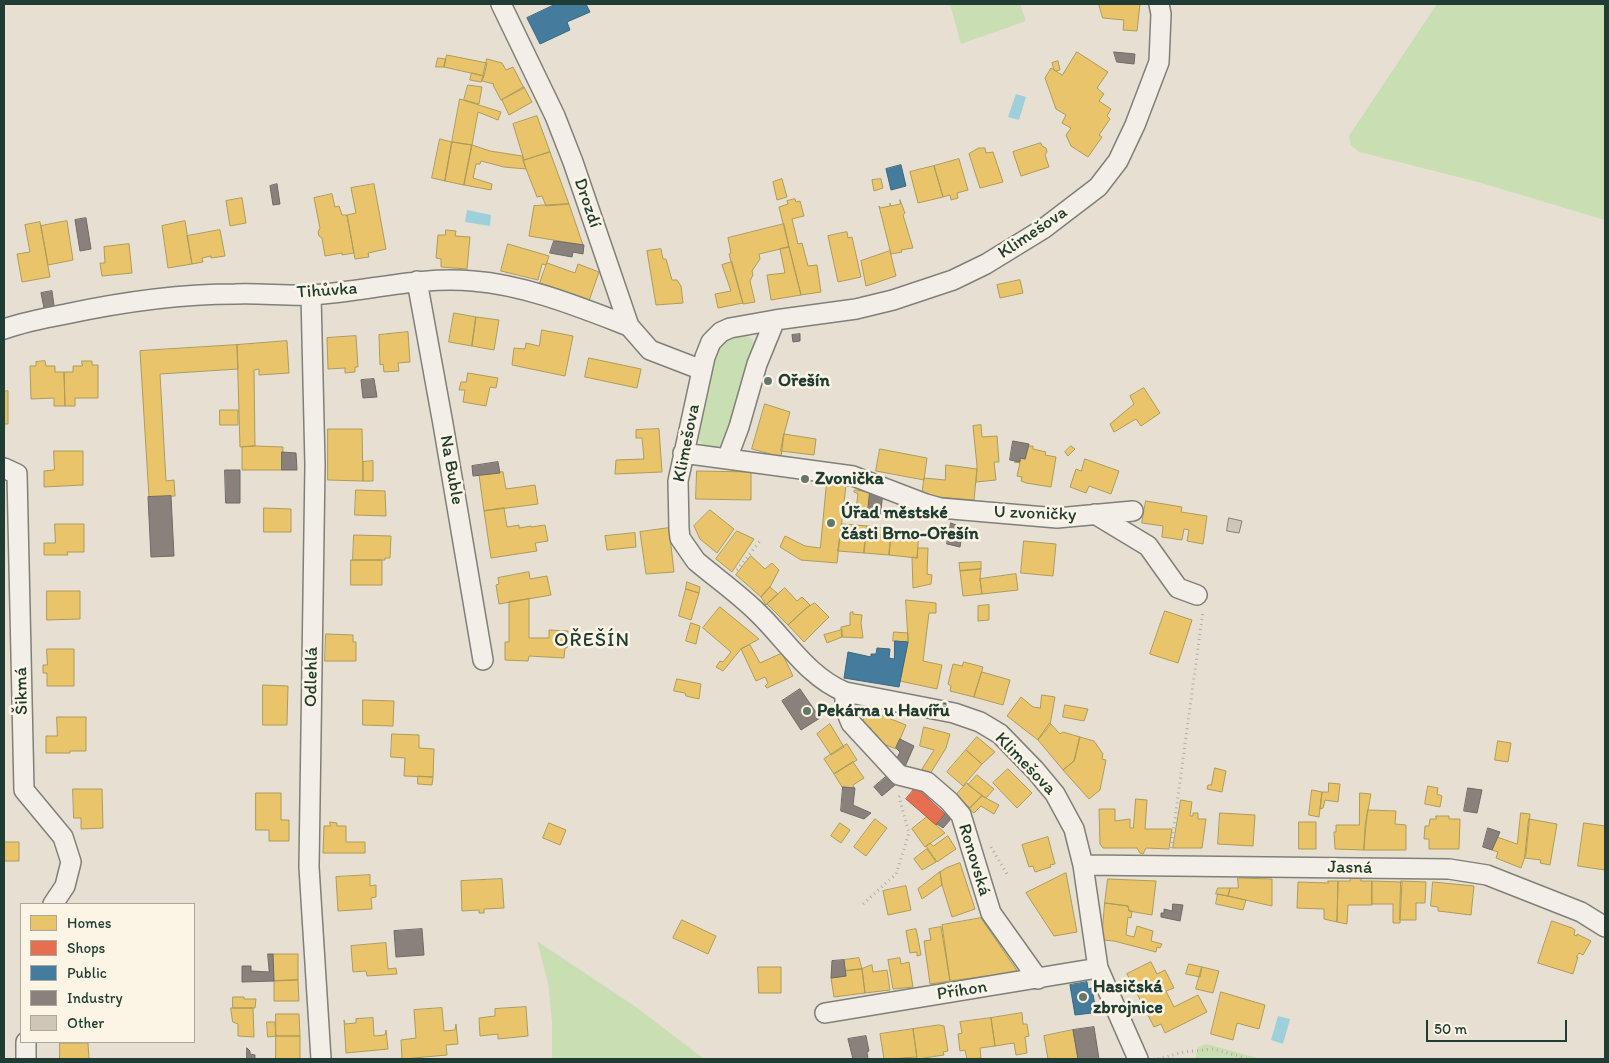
<!DOCTYPE html>
<html>
<head>
<meta charset="utf-8">
<style>
	body { margin:0 }
	#map { position:relative; width:1609px; height:1063px; overflow:hidden; background:#e7dfd2; font-family:Itim,sans-serif }
	canvas { display:block }
	.frame { position:absolute; inset:0; border:5px solid #1f3d34; pointer-events:none }
	.legend { position:absolute; left:20px; top:903px; width:175px; height:140px; box-sizing:border-box; background:#fcf5e5; border:1px solid #a4ab9e; margin:0; padding:6px 9px; list-style:none; font-size:15px; color:#1f3d34 }
	.legend li { display:flex; align-items:center; gap:10px; height:25px }
	.legend b { width:25px; border:1px solid #a4ab9e }
	.scale { position:absolute; left:1426px; top:1020px; width:141px; height:22px; box-sizing:border-box; border:2px solid #1f3d34; border-top:0; padding-left:6px; font-size:15px; line-height:18px; white-space:nowrap; color:#1f3d34; -webkit-text-stroke:4px #fcf5e5; paint-order:stroke }
</style>
</head>
<body>
<div id="map">
<canvas width="1609" height="1063"></canvas>
<div class="frame"></div>
<ul class="legend">
<li><b style="height:14px;background:#e9c46a"></b>Homes</li>
<li><b style="height:14px;background:#e76f51"></b>Shops</li>
<li><b style="height:14px;background:#457b9d"></b>Public</li>
<li><b style="height:14px;background:#8a817c"></b>Industry</li>
<li><b style="height:14px;background:#cfc6b7"></b>Other</li>
</ul>
<div class="scale">50 m</div>
</div>
<script>
const ctx = document.querySelector('canvas').getContext('2d');
ctx.lineJoin = 'round';
function fill(path, color) { ctx.fillStyle = color; ctx.fill(path, 'evenodd'); }
function trace(path, color, width, dash) { ctx.strokeStyle = color; ctx.lineWidth = width; ctx.lineCap = dash ? 'butt' : 'round'; ctx.setLineDash(dash || []); ctx.stroke(path); }
function label(font, color, halo, rows, align = 'center') {
  ctx.font = font + ' Itim,sans-serif'; ctx.lineWidth = 5; ctx.setLineDash([]); ctx.textBaseline = 'middle'; ctx.strokeStyle = halo; ctx.fillStyle = color; for (const [text, x, y, turn = 0] of rows) {
    ctx.save(); ctx.translate(x, y); ctx.rotate((+turn || 0) * Math.PI / 180); ctx.textAlign = isNaN(turn) ? turn : align; if (halo) ctx.strokeText(text, 0, 0); ctx.fillText(text, 0, 0); ctx.restore();
  }
}
const green = new Path2D(`
	M950 4H1020L1026 21 961 44Z
	M1437 4H1605V220L1478 182 1359 152 1351 145 1349 136Z
	M744 334 753 340 755 347 729 435C726 438 723 443 720 446 712 451 701 446 698 438 702 414 707 366 721 347 726 340 737 338 744 334Z
	M537 941 636 1007 704 1059H552V1022L548 983Z
	M1207 1044 1261 1059H1195L1198 1048 1203 1045Z`);
const water = new Path2D(`
	M1016 94 1026 97 1019 120 1008 117Z
	M467 210 491 215 490 226 465 222Z
	M1278 1016 1290 1019 1283 1044 1271 1040Z`);
const homes = new Path2D(`
	M1099 4H1140L1137 31 1123 30 1124 20 1103 18Z
	M1077 52 1108 72 1097 88 1104 94 1099 101 1111 109 1107 116 1110 119 1099 135 1102 137 1088 157 1071 146 1066 135 1071 128 1062 123 1066 115 1056 109 1045 78 1051 68 1062 75Z
	M447 55 487 63 484 76 444 67Z
	M438 58 446 59 444 67H436Z
	M487 59 502 63 506 70 513 67 524 88 501 100 493 85 494 84 482 81Z
	M1058 61 1060 70 1056 71 1054 70 1052 63Z
	M472 73 484 76 481 82 470 80Z
	M468 85 482 87 479 104 464 100Z
	M524 87 532 102 509 115 502 100Z
	M460 99 501 112 498 120 478 112 472 145 452 142Z
	M537 116 550 152 524 160 513 124Z
	M440 139 452 142 445 181 432 178Z
	M452 142 472 145 464 185 445 181Z
	M1041 143 1042 146 1046 148 1047 152 1045 155 1049 167 1021 176 1013 152Z
	M472 145 490 151 522 156 526 169 504 167 481 161 480 164H476L473 178 492 184 491 190 464 185Z
	M979 148H985L986 153 993 152 1003 182 980 188 969 154Z
	M550 152 569 204 546 206 542 196 537 197 523 161Z
	M959 159 968 190 957 193 958 198 951 200 950 195 943 197 934 166Z
	M934 166 943 197 918 203 910 172Z
	M782 179 787 197 777 200 773 182Z
	M881 179 883 188 874 191 872 180Z
	M374 184 386 249 368 253 369 257 355 259 347 215 356 213 351 188Z
	M332 194 335 207 339 206 342 215H347L354 253 342 255V253L325 256 322 238 319 236 318 232 320 228 314 198Z
	M242 198 246 223 230 226 226 201Z
	M795 199 796 202 800 201 804 216 792 219 798 244 802 243 808 266 817 265 821 292 801 295 779 207 788 204 787 201Z
	M900 200 905 213 903 215 913 248 901 250 902 252 891 254 879 206 880 208 890 206V203L891 206 900 204Z
	M569 204 583 245 529 236 534 206Z
	M67 221 73 260 48 265 41 226Z
	M185 221 192 264 168 268 162 226Z
	M40 222 50 277 22 282 17 254 30 252 25 225Z
	M784 224 789 247 759 254 760 259 752 271 753 275 750 281 755 302 743 304 729 254 731 253 728 238Z
	M220 230 225 256 211 258V256L202 258 203 262 192 264 187 236Z
	M446 230 456 231 455 236 470 237 467 269 441 267V259L436 258 438 235H445Z
	M847 232 848 238 852 237 861 277 838 282 828 236Z
	M129 244 132 273 102 276 100 263H105L104 247Z
	M508 244 549 256 546 265 542 264 538 280 501 271Z
	M789 247 801 295 771 300 767 275 785 273 780 249Z
	M661 249 663 259H666L672 280H677L681 286 683 303 656 305 647 251Z
	M890 251 896 276 866 286 861 261Z
	M732 262 743 303 718 308 715 294 731 291 722 265Z
	M547 263 575 273 578 264 599 272 589 301 540 283Z
	M1020 280 1023 293 1000 298 997 285Z
	M454 313 476 317 472 346 449 342Z
	M476 317 499 320 494 350 472 346Z
	M542 330 573 336 565 376 512 365 514 348 525 349 526 343 539 346Z
	M408 332 410 362 398 363 399 371 384 372 383 364 380 365 379 335Z
	M356 336 358 367H355V372L345 373V368L328 369 327 338Z
	M287 341 289 373 259 375V369L254 370 255 446 240 447 237 345Z
	M237 345 238 369 160 374 166 481 174 480 175 496 149 497 140 351Z
	M589 358 641 369 637 388 585 377Z
	M45 361 46 366H55V372H64L65 406H54V398L31 399 30 366H36V362Z
	M82 361H92V365H98V398H75V406H65L64 372H73V366H82Z
	M468 373 498 378 496 388 490 387 486 406 463 402 465 390H459L461 382H466Z
	M1144 388 1160 413 1141 426 1136 419 1114 432 1110 424 1134 404 1130 396Z
	M8 391V424H4V392Z
	M765 404 790 412 784 434 781 457 752 449Z
	M220 410H238V425H220Z
	M981 425 982 437 997 436 999 462H994L996 480 976 482 977 466 973 426Z
	M328 429H362L363 481 328 480Z
	M659 429 662 472 615 474 616 460 644 459 642 438H636V430Z
	M784 434 816 439 814 455 781 451Z
	M255 446 283 447 282 470H242V447Z
	M1029 446H1033V449L1046 452 1045 455 1056 457 1051 487 1026 483 1021 481 1022 477 1017 476 1020 463 1014 462H1020V458L1025 459Z
	M1071 446 1075 449 1068 456 1065 452Z
	M880 449 927 458 924 480 876 471Z
	M54 451H83V485L44 487V471L54 470Z
	M1085 459 1119 471 1111 494 1089 486 1086 493 1070 487 1076 469 1081 471Z
	M373 461V481H363V462Z
	M946 465 977 469 974 500 926 496 922 492 924 478 945 480Z
	M697 471 751 472V500L696 499Z
	M503 472 506 489 535 485 538 504 484 511 479 475Z
	M827 482 844 483 846 485 837 563 801 560 780 547 785 536 805 546 820 548Z
	M356 490 385 491 386 516 355 515Z
	M855 490 870 492 867 518 855 517 858 494 854 492Z
	M1146 501 1182 507 1181 512 1207 516 1203 544 1187 541 1189 530 1184 529 1182 540 1162 537 1163 526 1142 523Z
	M264 508 291 509V532H264Z
	M504 508 507 527 519 525V528L531 526V527L545 525 548 541 535 543 537 551 491 558 484 511Z
	M710 510 734 529 717 553 700 539 694 526Z
	M55 524H84V552H67L68 555H44V543H55Z
	M842 524 867 526 864 553 838 551Z
	M867 526 892 529 889 555 864 553Z
	M669 528 674 572 646 574 640 532Z
	M892 529 919 531 917 558 889 555Z
	M737 531 754 539 732 572 716 559Z
	M635 533 636 547 607 550 605 536Z
	M354 535 391 536 390 558H385V560H353Z
	M1024 541 1056 544 1053 576 1021 573Z
	M918 548H928L927 574 932 575 931 584 913 588 912 557 917 558Z
	M751 556 765 569 772 563 779 570 770 587 761 597 736 575Z
	M351 560H382V585H351Z
	M981 562V569L960 571 959 563Z
	M981 569 980 579 982 594 963 596 960 571Z
	M529 572 530 579 547 576 551 595 499 604 496 585 499 584 498 578Z
	M1016 574 1018 590 982 594 980 579Z
	M687 582 700 587 699 593 686 589Z
	M770 587 778 594 766 605 761 597Z
	M785 588 797 601 802 597 810 605 788 625 767 604Z
	M686 589 699 593 691 620 679 616Z
	M47 591H80V619L47 620Z
	M529 599V638H549V630L568 631 567 648H565L564 658 529 656 528 661 505 660V642H509V602Z
	M906 600 936 603V613H929L923 661 942 665 937 689 900 681 908 642Z
	M815 603 829 617 804 642 788 625 805 609Z
	M989 605V620L978 621V606Z
	M720 607 759 639 741 649 723 671 716 667 720 661 723 662 731 652 703 628Z
	M1165 611 1192 620 1178 663 1150 654Z
	M853 612V614L862 615 861 623 863 638 842 637 841 627 850 625V613Z
	M691 623 700 626 696 644 686 641Z
	M842 630V637L827 643 824 635Z
	M894 632 908 633V642L893 641Z
	M326 634 353 635V642H356V661H325Z
	M750 645 760 663 782 653 793 676 767 688 765 686 768 683 765 677 756 681 741 649Z
	M47 649H74V686H47V673H43V665H47Z
	M964 662 983 667 974 697 950 691 951 686 948 684 953 664 962 666Z
	M982 672 1010 680 1003 705 974 697Z
	M677 679 701 684 699 699 686 696 685 693 674 691Z
	M263 685 288 686 287 725H263Z
	M1042 695 1055 697 1050 725 1038 740 1007 716 1021 697 1033 707 1040 708Z
	M363 700 394 701 393 726 363 725Z
	M1065 705 1088 709 1084 721 1063 717Z
	M868 710 906 725 896 749 879 742 880 739 869 734 871 728 862 724Z
	M57 717H86V751H70V753H46V736H57Z
	M1050 723 1060 734 1063 732 1080 737 1074 761 1063 770 1038 740Z
	M830 724 844 747 831 755 817 734Z
	M924 727 950 734 946 748 930 774 922 769 934 750 920 746Z
	M392 734 419 735V748L434 749 433 777 404 776 405 758 391 757Z
	M977 737 995 752 982 764 966 750Z
	M1080 737 1094 741 1103 754 1102 759 1106 760 1100 790 1089 799 1063 770 1074 761Z
	M1498 741 1511 743 1508 762 1495 760Z
	M847 744 857 760 834 774 824 759Z
	M966 750 982 764 963 786 947 772Z
	M853 762 864 778 853 785 854 788 842 787 834 774Z
	M1215 768 1226 771 1222 792 1207 789 1208 785H1211Z
	M1008 769 1032 793 1017 808 993 783Z
	M977 775 994 789 986 798 968 785Z
	M418 776 433 777 432 785 418 784Z
	M967 783 982 796 970 808 956 795Z
	M1329 783 1340 784 1338 802 1325 800 1323 808 1320 809 1322 792H1328Z
	M1428 786 1438 788 1437 794 1442 796 1440 807 1425 804Z
	M73 789H102L103 828 81 829V818H74Z
	M1312 790 1322 792 1319 817 1309 815Z
	M256 793H281V820H289V841H269V830H256Z
	M1360 793 1371 794 1365 826 1364 850 1335 849 1334 832H1336V825H1359Z
	M982 796 999 805 994 814 981 806 974 813 969 809Z
	M1136 799 1147 800 1145 829H1172L1169 849 1146 848 1143 854 1140 853 1137 848H1103L1100 844 1099 809H1115V821L1130 819V828H1133Z
	M1181 800 1192 802 1190 816H1193V813H1198V819H1206L1202 848H1173Z
	M1368 810 1396 811 1395 824 1406 825V850H1364Z
	M1220 813 1255 815 1253 846 1218 844Z
	M1521 813 1530 814 1526 854 1521 868 1496 858 1498 852 1492 850 1497 837 1517 844Z
	M1436 816H1449V819H1460L1459 849H1429V839H1424L1425 826H1429L1430 819H1436Z
	M927 817 945 833 925 847 912 829Z
	M875 819 887 828 866 856 854 847Z
	M1529 819 1557 824 1550 865 1540 863 1541 860 1525 858Z
	M330 822 337 823V826H346V842H365V853H323L324 826H330Z
	M1299 822H1316V849H1299Z
	M549 823 566 830 560 845 543 838Z
	M840 823 850 830 841 843 831 836Z
	M1584 823 1605 826V870L1578 866Z
	M948 836 956 849 937 862 926 846 930 843 933 846Z
	M1048 837 1055 864 1050 865 1051 867 1035 872 1033 866 1029 867 1022 845Z
	M4 842H19V861H4Z
	M927 849 936 862 922 870 914 859Z
	M960 863 975 909 952 917 942 885 940 872 946 868Z
	M940 872 942 885 922 899 918 889Z
	M1066 873 1077 932 1054 936 1026 893Z
	M370 875V886L376 885V897L371 898 372 909 338 911 336 877Z
	M1350 877 1361 878V881H1372V905H1348L1347 924 1337 922 1338 881H1350Z
	M1238 878 1272 879V906L1228 896 1230 888H1238Z
	M502 879 504 908 484 909V913H479V910L462 911 461 881Z
	M1108 879 1156 881 1152 915 1129 911 1128 906 1105 903Z
	M1328 881H1338L1337 922 1324 919V909L1297 908 1298 882 1328 883Z
	M1372 881 1402 882 1400 923H1393V904H1372Z
	M1401 881 1426 882 1425 903H1416V920H1400Z
	M1433 882 1474 886 1471 915 1438 911V907L1431 906Z
	M906 886 911 910 888 915 883 891Z
	M1218 888H1230L1228 896 1216 894Z
	M1218 894 1246 900 1243 910 1216 904Z
	M1105 903 1128 906 1129 911H1132L1131 918 1128 917 1126 935 1134 937 1137 926 1153 931 1151 941 1162 944 1160 948 1157 947 1156 952 1114 941 1102 940Z
	M981 918 1018 972 950 981 942 925Z
	M682 920 716 936 708 954 673 938Z
	M1552 921 1572 928 1575 930 1574 935 1577 936V934L1591 941 1583 955 1579 953 1576 957H1578L1573 974 1538 963Z
	M941 927 950 981 930 984 924 941 931 940 929 929Z
	M916 929 918 938 921 955 917 956V952L910 953 906 931Z
	M386 943 388 969 396 968 397 974 367 976 366 971 353 972 351 946Z
	M273 954H298V980L274 981Z
	M859 958 862 969 845 971 844 960Z
	M900 958 901 964 909 962 913 987 893 989 888 960Z
	M1151 962 1157 974 1165 970 1174 988 1166 991 1174 1007 1198 995 1207 1012 1165 1033 1161 1024 1154 1027 1127 974Z
	M1189 964 1202 967 1200 977 1186 974Z
	M872 965 873 972 887 970 890 990 865 993 862 969Z
	M758 967H781V993H759Z
	M1202 967 1219 971 1213 993 1196 989Z
	M862 969 865 993 834 997 831 978 846 976 845 971Z
	M298 980 299 1001H274V981Z
	M1221 992 1265 1005 1259 1029 1237 1023 1233 1040 1211 1034Z
	M233 997H244V999H256L255 1008H233Z
	M526 1007 528 1036 498 1039V1034L480 1036 479 1018 495 1016V1009Z
	M231 1008H253L254 1037 238 1036V1024L233 1022Z
	M442 1008 444 1031 455 1030 456 1024 458 1044 446 1045 447 1055 402 1059 401 1040 416 1038 414 1010Z
	M1022 1013 1023 1024H1027L1029 1036 1025 1037 1027 1053 1016 1055 1014 1043 995 1046 991 1018Z
	M276 1014H299L300 1036H276Z
	M373 1018 374 1036 385 1035 386 1030 388 1049 346 1053 344 1020 345 1024 356 1023V1019Z
	M991 1018 995 1046 980 1048 981 1058 967 1059 965 1050 960 1051 958 1034 962 1033 960 1022Z
	M267 1022H275L276 1036 268 1037Z
	M939 1025 944 1026 948 1051 943 1052 944 1055 917 1059 913 1029Z
	M913 1029 917 1057 884 1059 880 1034Z
	M1073 1030 1078 1059H1048L1044 1036Z
	M276 1036H300V1059H276Z
	M60 1043H88L89 1059H60Z`);
const shops = new Path2D(`
	M916 787 945 814 936 825 906 799Z`);
const public = new Path2D(`
	M556 4H586L590 12 567 22 570 30 540 44 527 18Z
	M901 165 906 186 891 190 886 169Z
	M895 641 908 642 899 687 844 678 848 652 871 657V654H876L877 648 890 649 889 658 894 659Z
	M1087 982 1088 989 1092 988 1095 1006 1091 1005 1092 1013 1075 1015 1070 985Z`);
const industry = new Path2D(`
	M1114 52 1135 54 1134 64 1117 62Z
	M277 184 280 204 273 205 270 186Z
	M86 218 91 249 80 251 75 220Z
	M554 241 584 245 583 254 573 252 572 257 550 253Z
	M52 291 54 306 44 308 41 293Z
	M800 334V341L793 342 792 335Z
	M374 379 377 397 363 398 361 380Z
	M1013 441 1029 444 1025 459 1020 458V462L1010 460Z
	M282 452 296 453 297 470H282Z
	M498 462 500 473 473 476 472 466Z
	M225 470H240V503H226Z
	M870 492 883 493 880 517 874 516 875 512 868 511Z
	M171 496 174 556 151 557 148 497Z
	M951 523 963 528 960 547 947 544Z
	M800 689 820 718 801 730 782 701Z
	M900 739 914 746 904 769 894 764 900 752 896 748Z
	M888 775 895 785 882 796 874 787Z
	M843 787 855 788 853 805 871 813 864 819 841 811Z
	M1468 788 1482 790 1477 813 1464 811Z
	M946 814 951 819 943 828 937 824Z
	M1488 828 1500 832 1492 850 1483 847Z
	M1173 904 1183 905 1180 921 1161 917V913H1164V909L1172 911Z
	M422 929 424 955 396 957 394 931Z
	M268 954H273L274 981 242 982V966H251V971L269 972Z
	M844 960 846 976 831 978 832 961Z
	M1094 1027 1099 1059H1078L1073 1030Z
	M866 1036 869 1051 867 1052 868 1059H853L848 1039Z
	M247 1048 250 1051V1054L255 1055V1059H247Z`);
const building = new Path2D(`
	M1229 518 1242 521 1239 533 1227 531Z`);
const path = new Path2D(`
	M737 570 760 541
	M991 847 1007 874
	M1171 848 1203 611
	M863 904 896 874 909 833 899 797 901 794
	M1158 1059 1184 1052 1213 1049 1249 1059`);
const minor = new Path2D(`
	M501 4 555 116 573 162 629 326 650 350 702 370
	M417 281 443 424 483 660
	M311 295 315 465 309 867 321 1059
	M4 329C24 322 45 318 66 314 122 302 178 294 235 294 260 293 286 296 311 295 366 292 417 276 473 281 526 285 579 307 629 326
	M683 453 853 476 926 504 940 508 1057 518 1133 511
	M727 459 739 427 757 364 775 320
	M4 468 17 474 24 790 63 837 71 862 65 886 53 904
	M1095 514 1148 546 1178 588 1197 595
	M845 692V708L851 723 899 775 927 782 949 801 961 815 991 913 1038 979
	M1083 865 1449 869 1487 875 1581 912 1605 927
	M825 1013 1098 968
	M26 1059V1042
	M1138 1059 1098 968 1083 865 1074 829 1055 794 1035 770 1000 734 980 722 954 713 845 692C808 677 786 640 758 613 739 594 716 578 696 561L680 538 679 529 678 481 705 357 711 342 721 332 730 328 775 320 856 309 893 300 953 280 986 264 1043 229 1098 187 1118 161 1135 125 1159 62 1161 14 1159 4`);
const markers = [
	[768,381,5,"#65766b"],
	[805,479,5,"#65766b"],
	[831,523,5,"#65766b"],
	[807,711,5,"#65766b"],
	[1083,997,5,"#65766b"]
];
const streetNames = [
	["Drozdí",587,203,71],
	["Klimešova",1033,233,-34],
	["Tihůvka",327,291,-4],
	["Klimešova",687,443,-79],
	["Na Buble",451,470,80],
	["U zvoničky",1035,514,2],
	["Odlehlá",312,677,-89],
	["Šikmá",22,691,-91],
	["Klimešova",1025,764,46],
	["Ronovská",974,860,73],
	["Jasná",1350,868,1],
	["Příhon",962,991,-9]
];
const poiNames = [
	["Ořešín",778,381],
	["Zvonička",815,479],
	["Úřad městské",841,513],
	["části Brno-Ořešín",841,534],
	["Pekárna u Havířů",817,711],
	["Hasičská",1093,987],
	["zbrojnice",1093,1008]
];
const quarterNames = [
	["OŘEŠÍN",592,641]
];
fill(green, '#cadeb4');
fill(water, '#9ed0db');
fill(homes, '#e9c46a');
trace(homes, '#ac9c5a', 1);
fill(shops, '#e76f51');
trace(shops, '#ab6048', 1);
fill(public, '#457b9d');
trace(public, '#3a687e', 1);
fill(industry, '#8a817c');
trace(industry, '#6a6d66', 1);
fill(building, '#cfc6b7');
trace(building, '#7e8079', 1);
trace(minor, '#7e8079', 22);
trace(path, '#aeafa9', 3, [1, 4]);
trace(minor, '#f3efe8', 19);
for (const [x, y, r, color] of markers) { const dot = new Path2D(); dot.arc(x, y, r, 0, 2 * Math.PI); ctx.fillStyle = color; ctx.fill(dot); trace(dot, '#fcf5e5', 2); }
label('18px', '#1f3d34', '#fcf5e5', streetNames);
label('bold 18px', '#1f3d34', '#fcf5e5', poiNames, 'left');
ctx.letterSpacing = '1px';
label('20px', '#1f3d34', '#fcf5e5', quarterNames);
ctx.letterSpacing = '0px';
</script>
</body>
</html>
